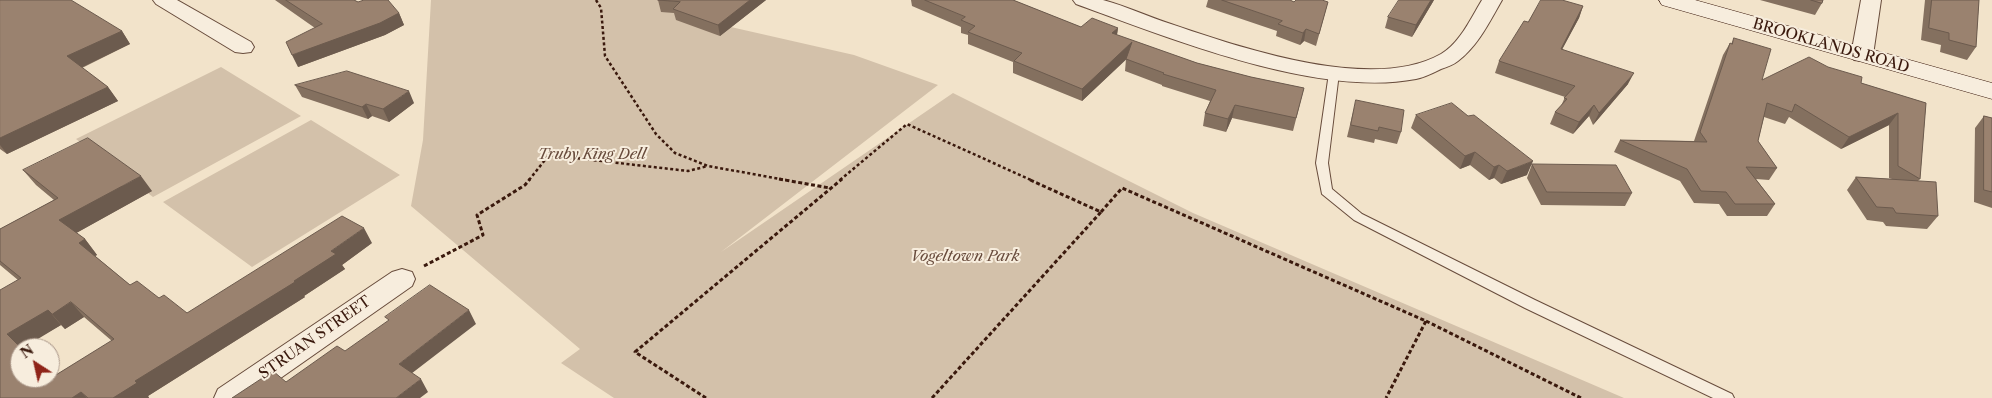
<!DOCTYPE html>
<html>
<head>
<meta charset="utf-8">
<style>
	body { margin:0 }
	#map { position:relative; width:1992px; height:398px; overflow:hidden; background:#f2e3ca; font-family:"Libre Caslon Text",serif }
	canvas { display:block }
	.north { position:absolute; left:10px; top:338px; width:50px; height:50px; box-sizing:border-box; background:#f7eddd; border:1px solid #ab988a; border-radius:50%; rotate:325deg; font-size:14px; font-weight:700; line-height:20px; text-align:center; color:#3a190d }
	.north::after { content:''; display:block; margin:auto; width:18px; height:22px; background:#8f2418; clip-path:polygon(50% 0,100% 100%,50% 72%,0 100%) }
</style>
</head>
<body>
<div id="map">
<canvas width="1992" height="398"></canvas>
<div class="north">N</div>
</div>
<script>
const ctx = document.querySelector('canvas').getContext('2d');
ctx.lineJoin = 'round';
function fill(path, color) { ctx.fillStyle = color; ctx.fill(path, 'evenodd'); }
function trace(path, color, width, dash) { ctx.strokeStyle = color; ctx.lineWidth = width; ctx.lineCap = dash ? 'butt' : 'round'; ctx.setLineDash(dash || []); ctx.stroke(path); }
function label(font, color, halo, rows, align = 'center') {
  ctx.font = font + ' "Libre Caslon Text",serif'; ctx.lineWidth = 4; ctx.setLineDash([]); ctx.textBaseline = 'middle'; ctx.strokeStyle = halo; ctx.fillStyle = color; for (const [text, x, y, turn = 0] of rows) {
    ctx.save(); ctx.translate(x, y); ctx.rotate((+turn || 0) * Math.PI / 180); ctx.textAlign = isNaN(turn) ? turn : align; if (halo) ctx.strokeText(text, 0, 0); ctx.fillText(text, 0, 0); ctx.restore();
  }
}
const green = new Path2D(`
	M431 0H678L700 20 854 55 938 85 721 252 953 93 1193 213 1624 398H614L561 363 580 349 411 206 423 140Z
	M221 67 301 116 153 197 76 139Z
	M311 120 400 175 252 267 163 202Z`);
const pathFar1 = new Path2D(`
	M596 0 601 8 605 56 656 134 675 153 708 166 786 180
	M529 180 549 155 688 171 708 166
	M840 180 907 124 1031 180`);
const path = new Path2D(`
	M779 179 830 188
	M1101 212 1122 188 1426 321 1386 398
	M424 266 483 235 477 215 525 185 530 179
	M1426 321 1581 398
	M706 398 635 352 842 179
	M932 398 1101 212 1028 179`);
const lane = new Path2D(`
	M1334 70 1339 73 1328 163 1332 189 1362 214 1535 300 1732 394 1734 398H1713L1525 308 1354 220 1322 194 1316 163 1329 73Z`);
const street = new Path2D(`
	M153 0H177L251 42 254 47 251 52 243 53 235 52 156 4Z
	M1073 0C1082 0 1094 0 1103 0 1126 6 1149 17 1171 24 1242 48 1372 93 1441 54 1460 43 1471 18 1482 0H1502C1490 21 1478 46 1458 61 1453 65 1447 67 1441 69 1433 73 1425 77 1416 79 1317 98 1169 38 1076 4Z
	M1861 0H1881L1873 55 1870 60 1862 61 1854 60 1851 55Z
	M402 269 412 272 415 279 412 286 252 398H214L218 389 392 272Z`);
const secondary = new Path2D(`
	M1659 0H1695L1992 83V99L1662 5Z`);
const wall = new Path2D(`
	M0 0 122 31 130 44 82 68 108 87 118 101 7 154 0 149Z
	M275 0H354L358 2 399 13 404 25 385 35 298 67 315 28Z
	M658 0H766L720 36 676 20 674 13 661 12Z
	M911 0H1013L1081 27 1118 28 1117 35 1197 63 1251 77 1304 88 1293 131 1232 118 1226 132 1203 126 1205 113 1210 101 1162 86V85L1125 71 1126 59 1082 101 1013 73V62L968 44V35L961 33V27L912 6Z
	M1208 0H1290L1294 2H1328L1316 46 1304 41 1300 45 1276 36 1277 31 1206 7Z
	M1434 0 1412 37 1385 28 1388 17Z
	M1760 0H1823L1822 3 1815 15Z
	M1925 0H1979L1976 47 1967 60 1940 52 1941 45 1921 40Z
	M1583 6 1579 18 1562 49 1628 84 1593 125 1589 116 1573 134 1550 124 1555 112 1561 106 1565 97 1495 73 1499 61Z
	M1734 38 1762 80 1828 67 1861 83 1926 103 1920 179 1918 181 1938 216 1927 229 1886 226 1883 222 1867 220 1847 190 1856 177 1892 179 1889 178V125L1841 149 1789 117 1785 124 1764 117 1758 141 1777 168 1769 180 1756 179 1775 204 1767 216H1727L1719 204 1694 203 1680 181 1614 152 1620 140 1694 141 1723 55 1730 43 1731 44Z
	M295 85 414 103 389 122 372 116 368 119 302 97Z
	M1356 100 1401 132 1397 144 1375 139 1374 143 1347 137Z
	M1416 115 1527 175 1501 184 1494 178 1489 180 1470 165 1460 169 1411 128Z
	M1984 116 1992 118V208L1974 202 1975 128Z
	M1532 164 1632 193 1625 206 1541 205 1527 178Z
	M23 170 152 191 76 233 85 239 97 255 95 256 130 285 187 313 372 243 342 265 345 269 304 296 305 297 148 396 149 398H0L18 280 0 265V229L54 200 36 185ZM84 317 112 341 51 378 20 348 61 325 65 329Z`);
const shadedWall = new Path2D(`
	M750 0H766L720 36 718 25Z
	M1431 0H1434L1412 37 1416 25Z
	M1583 6 1579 18 1556 61 1561 49Z
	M399 13 404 25 385 35 298 67 292 55Z
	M1118 28 1116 40 1112 33Z
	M1306 29 1304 41 1300 45 1303 33Z
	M122 31 130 44 76 70 67 56Z
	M1132 42 1131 55 1082 101V89Z
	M1634 73 1628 84 1593 125 1599 113Z
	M108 87 118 101 7 154 0 145V138Z
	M409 91 414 103 389 122 383 109Z
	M366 104 372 116 368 119 362 107Z
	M1235 105 1232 118 1226 132 1228 119Z
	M1594 105 1589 116 1573 134 1579 122Z
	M1898 113 1889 125 1841 149 1849 137Z
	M1475 152 1470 165 1460 169 1465 156Z
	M1533 161 1527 175 1501 184 1507 171Z
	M1499 165 1494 178 1489 180 1494 167Z
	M141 176 152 191 71 236 59 220Z
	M364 228 372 243 342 265 345 269 304 296 305 297 148 396 149 398H113L135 381 294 281 331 251Z
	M85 239 97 255 91 258 79 243Z
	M71 302 84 317 65 329 52 314Z
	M48 310 61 325 23 348H20L7 334Z
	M469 310 476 324 407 377 399 364Z
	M421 379 428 392 420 398H396Z
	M81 392 87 398H72Z`);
const building = new Path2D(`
	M0 0H71L122 31 67 56 108 87 0 138Z
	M286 0H354L358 2 364 0H388L399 13 380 23 292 55 286 42 322 24Z
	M658 0H750L718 25 673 9 680 2Z
	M925 0H1013L1081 27 1092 18 1118 28 1112 33 1197 63 1251 77 1304 88 1296 118 1235 105 1228 119 1205 113 1216 90 1163 74 1164 73 1126 59 1132 42 1082 89 1014 61 1022 53 968 32 975 26 961 20 965 17Z
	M1222 0H1290L1294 2 1296 0H1322L1328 2 1319 34 1306 29 1303 33 1278 24 1282 21Z
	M1399 0H1431L1416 25 1388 17Z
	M1541 0H1562L1583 6 1561 49 1634 73 1599 113 1594 105 1579 122 1555 112 1567 99 1564 98 1575 86 1499 61 1524 21 1528 22Z
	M1811 0H1823L1822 3Z
	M1932 0H1979L1976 47 1949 40V33L1929 28Z
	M1734 38 1771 49 1762 80 1809 57 1828 67 1862 77 1861 83 1926 103 1920 179 1898 166V113L1849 137 1795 104 1792 112 1767 103 1758 141 1777 168 1746 167 1775 204H1735L1726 192 1701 191 1687 169 1620 140 1707 142 1700 132 1730 43 1732 44Z
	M347 71 409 91 383 109 366 104 362 107 295 85Z
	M1356 100 1404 110 1401 132 1379 127 1378 131 1351 125Z
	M1452 103 1468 116 1474 115 1533 161 1507 171 1499 165 1494 167 1475 152 1465 156 1416 115Z
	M1984 116 1992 118V192L1984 190Z
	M88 138 141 176 59 220 85 239 79 243 130 285 137 281 159 298 164 295 187 313 342 216 364 228 331 251 336 254 294 281 295 282 135 381 137 383 113 398H88L81 392 72 398H0V290L21 278 0 261V229L58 198 23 170ZM71 302 114 339 51 378 50 376V378H20V348H21L7 334 48 310 52 314Z
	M1532 164 1616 165 1632 193 1547 192Z
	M1856 177 1936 182 1938 216 1896 213 1893 208 1877 207Z
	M430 285 469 310 399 364 421 379 396 398H232L273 371 286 382 337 346 345 351 389 320 385 317Z`);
const streetNames = [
	["BROOKLANDS ROAD",1831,46,16],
	["STRUAN STREET",315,338,-35]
];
const parkNames = [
	["Truby King Dell",592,155],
	["Vogeltown Park",965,257]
];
fill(green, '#d3c1aa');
trace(lane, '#684c3c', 2);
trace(street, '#684c3c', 2);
trace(secondary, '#3a190d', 1);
trace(pathFar1, '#3a190d', 2.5, [3, 2.5]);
trace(path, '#3a190d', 3, [4, 2.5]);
fill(lane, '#f7eddd');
fill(street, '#f7eddd');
fill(secondary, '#f7eddd');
fill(wall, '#84705f');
fill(shadedWall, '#6c5b4e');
fill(building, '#9a826f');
trace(building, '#6c5b4e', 1);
label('15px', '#3a190d', '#f7eddd', streetNames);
label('italic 15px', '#684b3c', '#f7eddd', parkNames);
</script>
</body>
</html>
